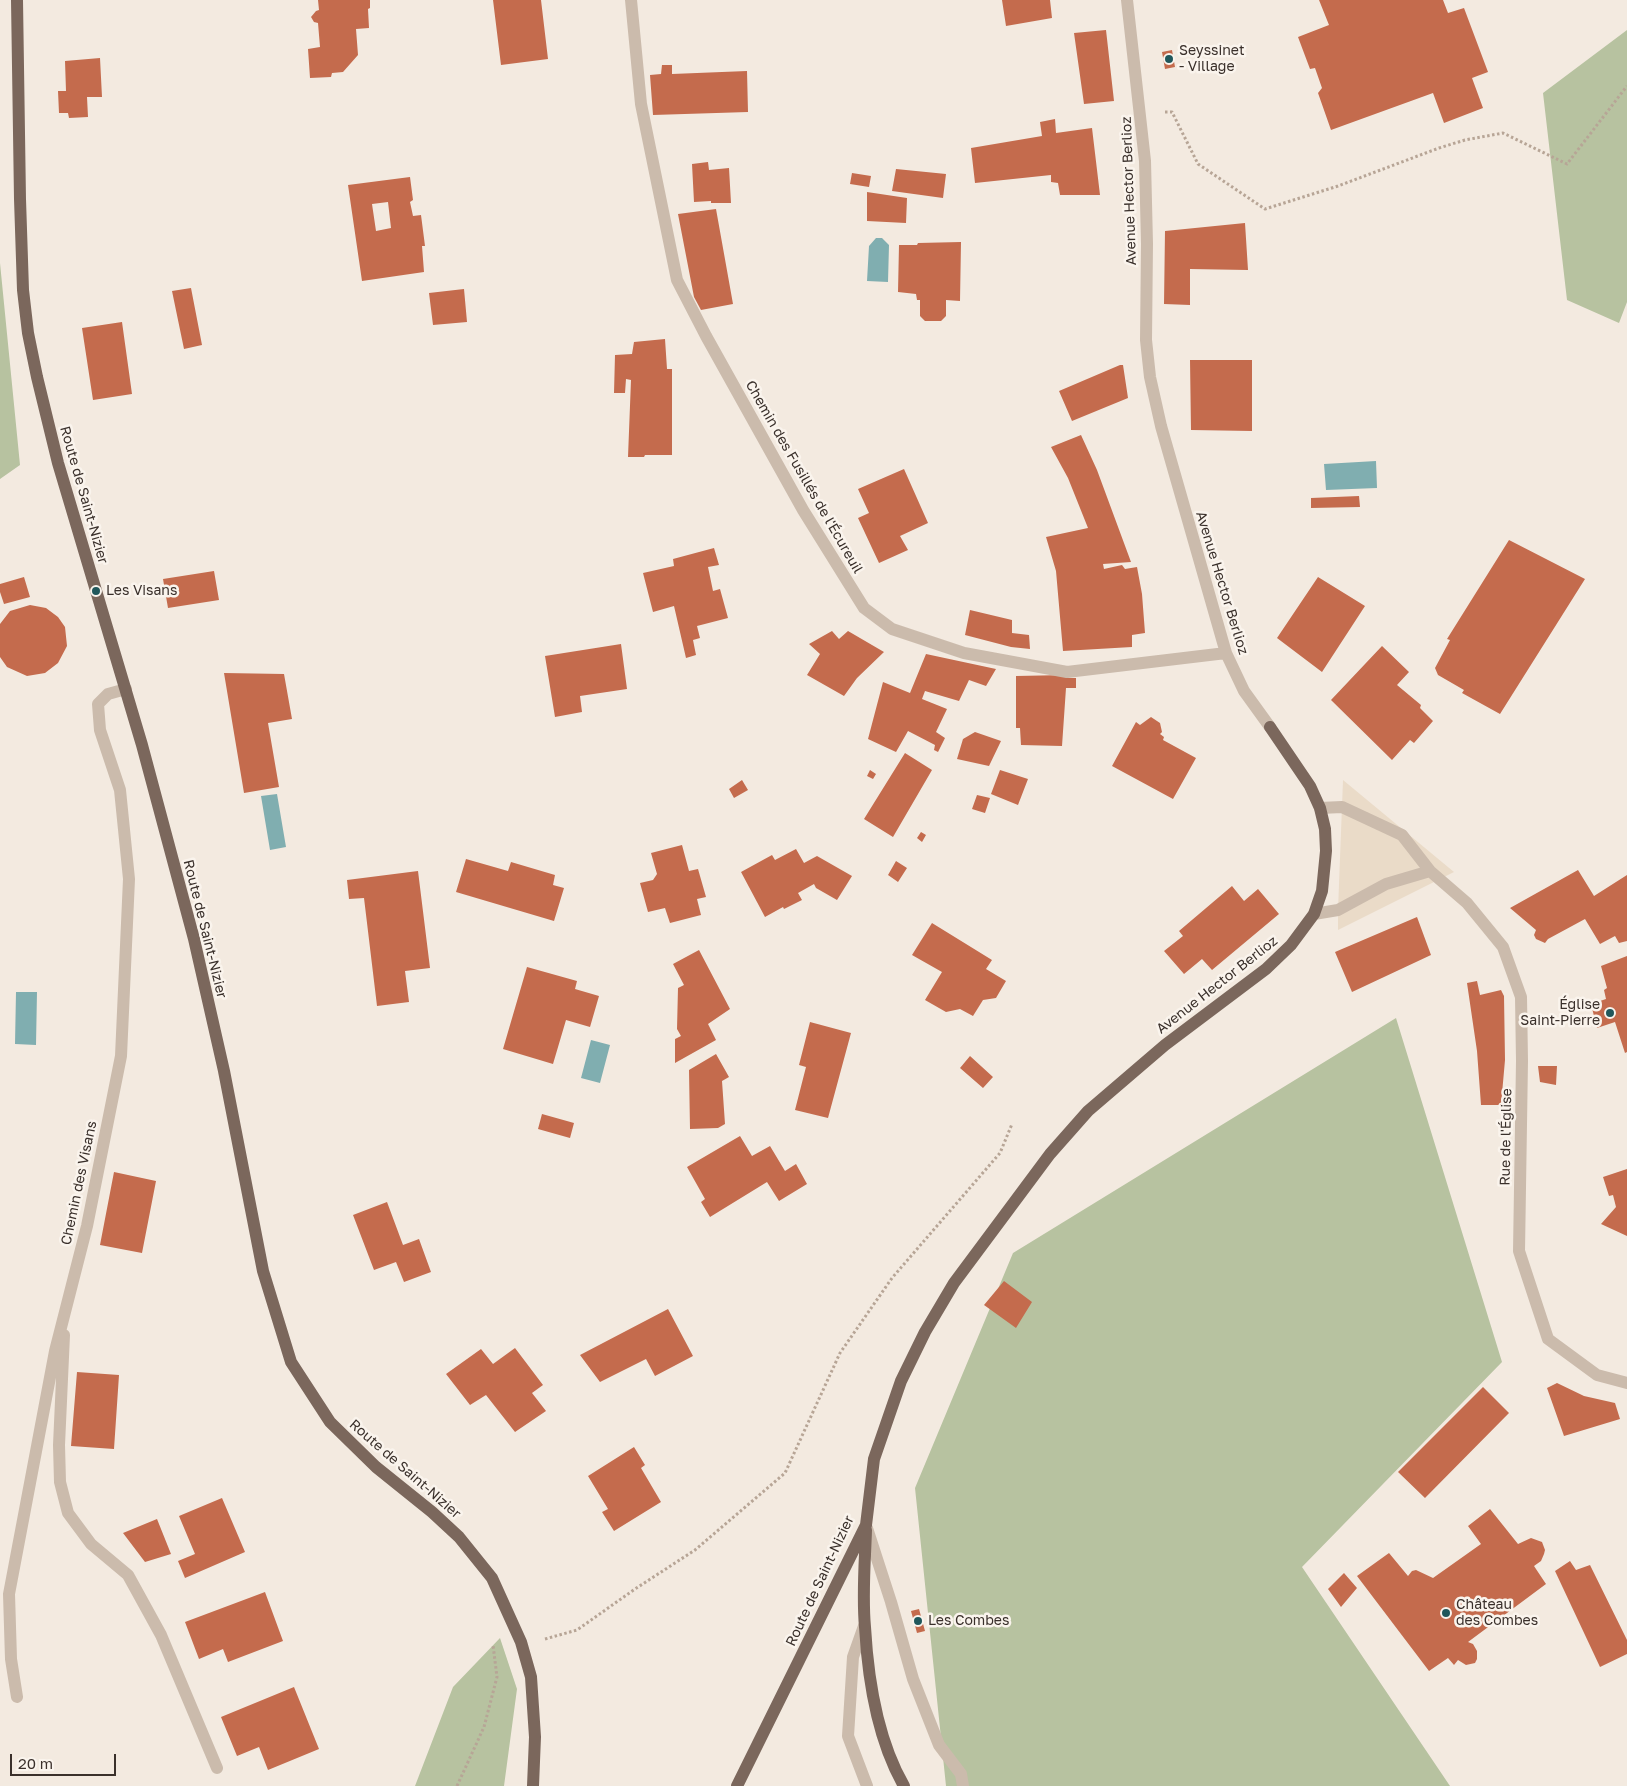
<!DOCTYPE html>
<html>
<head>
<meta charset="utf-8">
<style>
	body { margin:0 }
	#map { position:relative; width:1627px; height:1786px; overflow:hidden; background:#f3eae0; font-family:"Golos Text",sans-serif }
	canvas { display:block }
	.scale { position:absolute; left:10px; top:1754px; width:106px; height:22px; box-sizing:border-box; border:2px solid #3a302b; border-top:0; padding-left:6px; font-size:15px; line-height:18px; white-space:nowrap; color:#3a302b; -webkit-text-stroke:4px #faf4ed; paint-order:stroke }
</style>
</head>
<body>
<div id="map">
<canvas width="1627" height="1786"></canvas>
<div class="scale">20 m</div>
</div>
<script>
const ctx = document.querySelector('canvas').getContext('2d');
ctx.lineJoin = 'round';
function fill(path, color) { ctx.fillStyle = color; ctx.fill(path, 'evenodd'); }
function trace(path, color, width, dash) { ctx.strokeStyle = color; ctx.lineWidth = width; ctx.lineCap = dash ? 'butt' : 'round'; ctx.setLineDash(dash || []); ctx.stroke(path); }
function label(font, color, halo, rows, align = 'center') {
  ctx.font = font + ' "Golos Text",sans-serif'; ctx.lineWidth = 5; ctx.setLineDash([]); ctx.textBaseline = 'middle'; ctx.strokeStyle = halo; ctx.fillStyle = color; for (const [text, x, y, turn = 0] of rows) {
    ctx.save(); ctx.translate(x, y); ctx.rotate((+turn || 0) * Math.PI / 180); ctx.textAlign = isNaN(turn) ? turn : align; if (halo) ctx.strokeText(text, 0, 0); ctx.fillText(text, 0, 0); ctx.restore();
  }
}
const green = new Path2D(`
	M1627 30V302L1619 323 1567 300 1543 93Z
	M0 263 20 465 0 479Z
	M1396 1018 1502 1362 1302 1567 1450 1786H946L915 1488 1013 1253Z
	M500 1638 517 1689 504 1786H415L453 1687Z`);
const plaza = new Path2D(`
	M1343 780 1454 872 1338 930V910Z`);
const water = new Path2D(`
	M876 238H882L889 245 888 282 867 281 869 246Z
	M1376 461 1377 488 1326 490 1324 464Z
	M277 794 286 847 270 850 261 796Z
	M16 992H37L36 1045 15 1044Z
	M591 1040 610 1045 600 1083 581 1078Z`);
const building = new Path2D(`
	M318 0H370V8L368 9 369 28 356 29 358 55 343 72 332 73 331 77 310 78 308 49 320 47 318 23 314 22 311 17 316 11 319 10Z
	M493 0H541L548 59 501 65Z
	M1002 0H1050L1052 18 1006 26Z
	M1319 0H1443L1448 13 1464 8 1488 72 1472 78 1483 108 1444 123 1433 93 1331 130 1318 93 1322 88 1315 68 1310 69 1298 37 1329 25Z
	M1106 30 1114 101 1084 104 1074 33Z
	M1172 50 1175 67 1165 69 1162 52Z
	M100 58 102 97H87L88 117 69 118 68 113H59L58 91H66L65 61Z
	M662 65H672V74L747 71 748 112 653 115 650 75 661 74Z
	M1055 119 1056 133 1092 128 1100 195H1060L1058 183 1051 182V175L975 183 971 148 1042 136 1040 122Z
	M708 162 709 170 729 168 731 203H711V201L694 202 692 164Z
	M896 169 946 174 943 198 892 191Z
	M852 173 871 176 869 187 850 184Z
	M410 177 413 200 410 202 413 216 421 215 425 246H422L424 272 362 281 348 185ZM388 202 391 228 376 231 372 204Z
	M867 192 907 198 906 223 867 221Z
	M716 209 733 304 701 310 694 297 678 214Z
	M1245 223 1248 270 1190 269V305L1164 304 1165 231Z
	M961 242 960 301 946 300V316L941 321H925L920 316V300H917L916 294 898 292 899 245H917L918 243Z
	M191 288 202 345 184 349 172 291Z
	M464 289 467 322 433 325 429 293Z
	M122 322 132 394 93 400 82 328Z
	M665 339 667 369H672V455H645L644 457H628L631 380 626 379 625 393H614L615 355 632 354 634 342Z
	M1190 360H1252V431L1191 430Z
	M1120 365H1123L1128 398 1072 421 1059 391Z
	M1081 435 1097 470 1131 562 1103 564 1104 569 1122 565 1125 569 1137 567 1142 594 1145 633 1132 635V647L1063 651 1056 571 1046 537 1088 528 1068 478 1051 447Z
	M904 469 928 523 900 536 908 550 879 563 858 518 869 513 858 489Z
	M1359 496 1360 507 1311 508V498Z
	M1509 540 1585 579 1500 714 1462 693 1464 690 1438 675 1435 668 1450 640 1447 639Z
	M714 548 719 565 708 567 713 591 720 589 728 618 697 626 700 638 693 640 696 655 686 658 674 606 653 612 643 573 674 566 673 559Z
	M214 571 219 600 168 608 163 579Z
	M24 577 30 597 4 604 0 592V584Z
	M1318 577 1365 606 1322 672 1277 638Z
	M30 605 46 608 58 617 65 627 67 646 58 663 45 673 27 676 7 667 0 657V624L10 611Z
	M970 610 1012 620V633L1029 635 1030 649 1011 647 965 635Z
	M832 631 839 639 848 631 884 652 857 678 844 696 807 675 820 654 809 644Z
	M621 644 627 689 580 696 582 712 555 717 545 656Z
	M1382 646 1409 672 1397 685 1421 705 1420 708 1433 721 1414 743 1410 740 1392 760 1331 700Z
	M926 654 996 669 986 686 969 680 959 701 925 691 922 699 947 709 936 732 945 738 938 752 934 750 935 745 908 731 896 752 868 739 883 682 910 693Z
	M224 673 284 674 292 719 268 723 279 787 244 793Z
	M1066 675V678H1076V688H1066L1062 746 1021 745 1020 728H1016V676Z
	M1151 717 1160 723 1162 732 1160 734 1164 737 1163 740 1196 758 1173 799 1112 766 1136 722 1140 725Z
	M975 732 1001 741 989 766 957 759 963 739Z
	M905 753 932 770 893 837 864 819Z
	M870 770 876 774 873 779 867 776Z
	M1000 770 1028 779 1018 805 991 794Z
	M742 780 748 790 734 798 729 789Z
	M977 795 990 798 985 813 972 809Z
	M921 832 926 835 922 842 917 838Z
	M682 845 689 871 698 869 706 897 697 899 701 915 670 923 665 908 648 912 640 883 653 880 657 874 651 853Z
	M796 849 804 863 817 856 852 876 837 900 816 888 814 884 798 893 802 900 784 909 783 907 765 917 741 872 772 855 775 860Z
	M466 859 508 871 511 862 555 875 553 885 564 888 554 921 456 892Z
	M896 861 907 868 898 882 888 875Z
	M1578 870 1594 896 1627 875V941L1619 943 1615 936 1600 944 1585 919 1548 939 1545 943 1536 939 1534 935 1536 930 1510 908Z
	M418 871 430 968 405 971 409 1002 377 1006 364 898 349 899 347 880Z
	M1232 886 1244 901 1258 889 1279 914 1212 970 1202 959 1184 974 1164 951 1183 936 1179 931Z
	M1417 917 1431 955 1352 992 1335 952Z
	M932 923 992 960 986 969 1006 981 996 998 983 1000 973 1016 960 1009 946 1012 925 1000 942 972 912 955Z
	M699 950 730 1009 708 1024 716 1040 675 1063V1039L681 1036 677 1029 678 988 684 985 673 964Z
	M1627 956V1052L1625 1053 1615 1022 1597 1028 1591 1004 1606 999 1604 990 1607 988 1601 966Z
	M527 967 577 981 575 989 599 996 590 1027 566 1020 553 1064 503 1049Z
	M1477 981 1480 995 1501 990 1504 996 1505 1060 1501 1105H1481L1477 1051 1467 983Z
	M810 1022 851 1033 828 1118 795 1110 806 1067 799 1065Z
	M716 1054 729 1077 722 1081 725 1124 718 1128 690 1129 689 1070Z
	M970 1056 993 1077 983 1088 960 1068Z
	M1538 1066H1557L1556 1085 1540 1082Z
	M542 1114 574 1123 570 1138 538 1129Z
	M740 1136 752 1156 770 1146 785 1171 796 1164 807 1184 779 1201 767 1182 710 1217 701 1202 705 1199 687 1167Z
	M1627 1169V1236L1601 1224 1616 1207 1613 1195 1609 1196 1603 1177Z
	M114 1172 156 1181 142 1253 100 1245Z
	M387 1202 403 1245 419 1239 431 1272 404 1282 396 1262 374 1270 353 1215Z
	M1004 1281 1032 1302 1016 1328 984 1305Z
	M668 1309 693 1356 655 1376 646 1359 600 1382 580 1355Z
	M515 1348 543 1385 532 1393 546 1411 515 1432 486 1395 470 1405 446 1374 481 1349 493 1364Z
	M77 1372 119 1375 114 1449 71 1446Z
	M1557 1383 1584 1396 1615 1403 1620 1419 1564 1436 1547 1388Z
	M1483 1387 1509 1413 1425 1498 1398 1472Z
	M634 1447 645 1465 641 1468 661 1502 614 1531 602 1512 608 1509 588 1476Z
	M222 1498 245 1552 185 1578 178 1561 195 1554 179 1516Z
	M1490 1509 1518 1544 1531 1538 1542 1542 1545 1550 1544 1554 1541 1561 1534 1566 1546 1584 1468 1642 1473 1644 1477 1651V1659L1475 1663 1466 1665 1458 1660 1454 1665 1448 1658 1429 1671 1357 1576 1389 1553 1408 1576 1412 1571 1416 1570 1433 1578 1481 1544 1468 1526Z
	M157 1519 171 1554 145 1562 123 1533Z
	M1570 1561 1576 1570 1590 1565 1627 1640V1654L1600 1667 1555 1571Z
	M1344 1573 1357 1588 1341 1607 1328 1589Z
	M265 1592 283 1641 228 1662 223 1649 199 1659 185 1622Z
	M919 1609 925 1631 917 1633 911 1611Z
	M294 1687 319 1749 268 1770 259 1747 237 1756 221 1717Z`);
const path = new Path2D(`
	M1165 112H1172L1198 164 1265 209 1338 186 1439 148 1465 140 1503 133 1567 164 1627 86
	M545 1639 577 1630 635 1589 695 1550 785 1473 840 1353 892 1278 1000 1153 1012 1124
	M457 1786 484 1727 497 1677 493 1645`);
const minor = new Path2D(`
	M631 0 641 104 677 280 706 336 803 510 864 608 892 629 964 653 1067 672 1226 653
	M1127 0 1145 161 1147 244 1146 340 1150 377 1161 426 1226 653 1244 691 1270 727
	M1320 808 1342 807 1402 835 1430 871 1467 903 1503 947 1521 997 1522 1061 1519 1251 1548 1339 1597 1375 1627 1383
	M1314 914 1338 910 1386 884 1430 871
	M64 1335 59 1445 60 1482 68 1513 91 1544 128 1575 161 1635 217 1768
	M867 1528 891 1602 913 1679 939 1745 961 1774 963 1786
	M864 1626 853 1657 848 1736 867 1786
	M17 1697 11 1659 9 1594 55 1351 87 1226 121 1056 129 879 120 790 100 730 98 704 108 694 126 689`);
const major = new Path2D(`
	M17 0 20 199 23 290 28 333 37 377 58 463 142 745 194 939 224 1071 263 1271 291 1362 330 1422 376 1467 432 1512 459 1537 492 1578 521 1642 531 1677 535 1737 533 1786
	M866 1530C865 1562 862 1595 865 1627 868 1680 877 1739 904 1786
	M737 1786 866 1525 874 1459 901 1381 925 1332 954 1283 1050 1154 1088 1111 1165 1045 1266 969 1291 945 1314 914 1322 891 1326 851 1325 829 1320 808 1310 786 1270 727`);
const markers = [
	[1169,59,5,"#20575b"],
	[96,591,5,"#20575b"],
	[1610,1013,5,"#20575b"],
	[1446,1613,5,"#20575b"],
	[918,1621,5,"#20575b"]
];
const poiNames = [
	["Seyssinet",1179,51],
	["- Village",1179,67],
	["Les Visans",106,591],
	["Église",1600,1005,"right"],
	["Saint-Pierre",1600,1021,"right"],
	["Château",1456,1605],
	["des Combes",1456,1621],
	["Les Combes",928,1621]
];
const streetNames = [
	["Avenue Hector Berlioz",1129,191,-92],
	["Chemin des Fusillés de l'Écureuil",804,477,60],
	["Route de Saint-Nizier",84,495,74],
	["Avenue Hector Berlioz",1222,583,73],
	["Route de Saint-Nizier",205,929,76],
	["Avenue Hector Berlioz",1217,985,-38],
	["Rue de l'Église",1506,1137,-89],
	["Chemin des Visans",79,1183,-78],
	["Route de Saint-Nizier",405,1469,41],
	["Route de Saint-Nizier",820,1581,-65]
];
fill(green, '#b7c2a0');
fill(plaza, '#eadbc8');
fill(water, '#80aeb0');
fill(building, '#c46b4d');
trace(path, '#b7a596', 3, [2.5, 2.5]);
trace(minor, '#cbbbac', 12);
trace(major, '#7b675c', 12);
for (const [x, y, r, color] of markers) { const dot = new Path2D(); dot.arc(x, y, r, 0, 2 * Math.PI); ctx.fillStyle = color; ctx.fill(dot); trace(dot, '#faf4ed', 2); }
label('14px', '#3a302b', '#faf4ed', poiNames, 'left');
label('14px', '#3a302b', '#faf4ed', streetNames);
</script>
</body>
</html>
